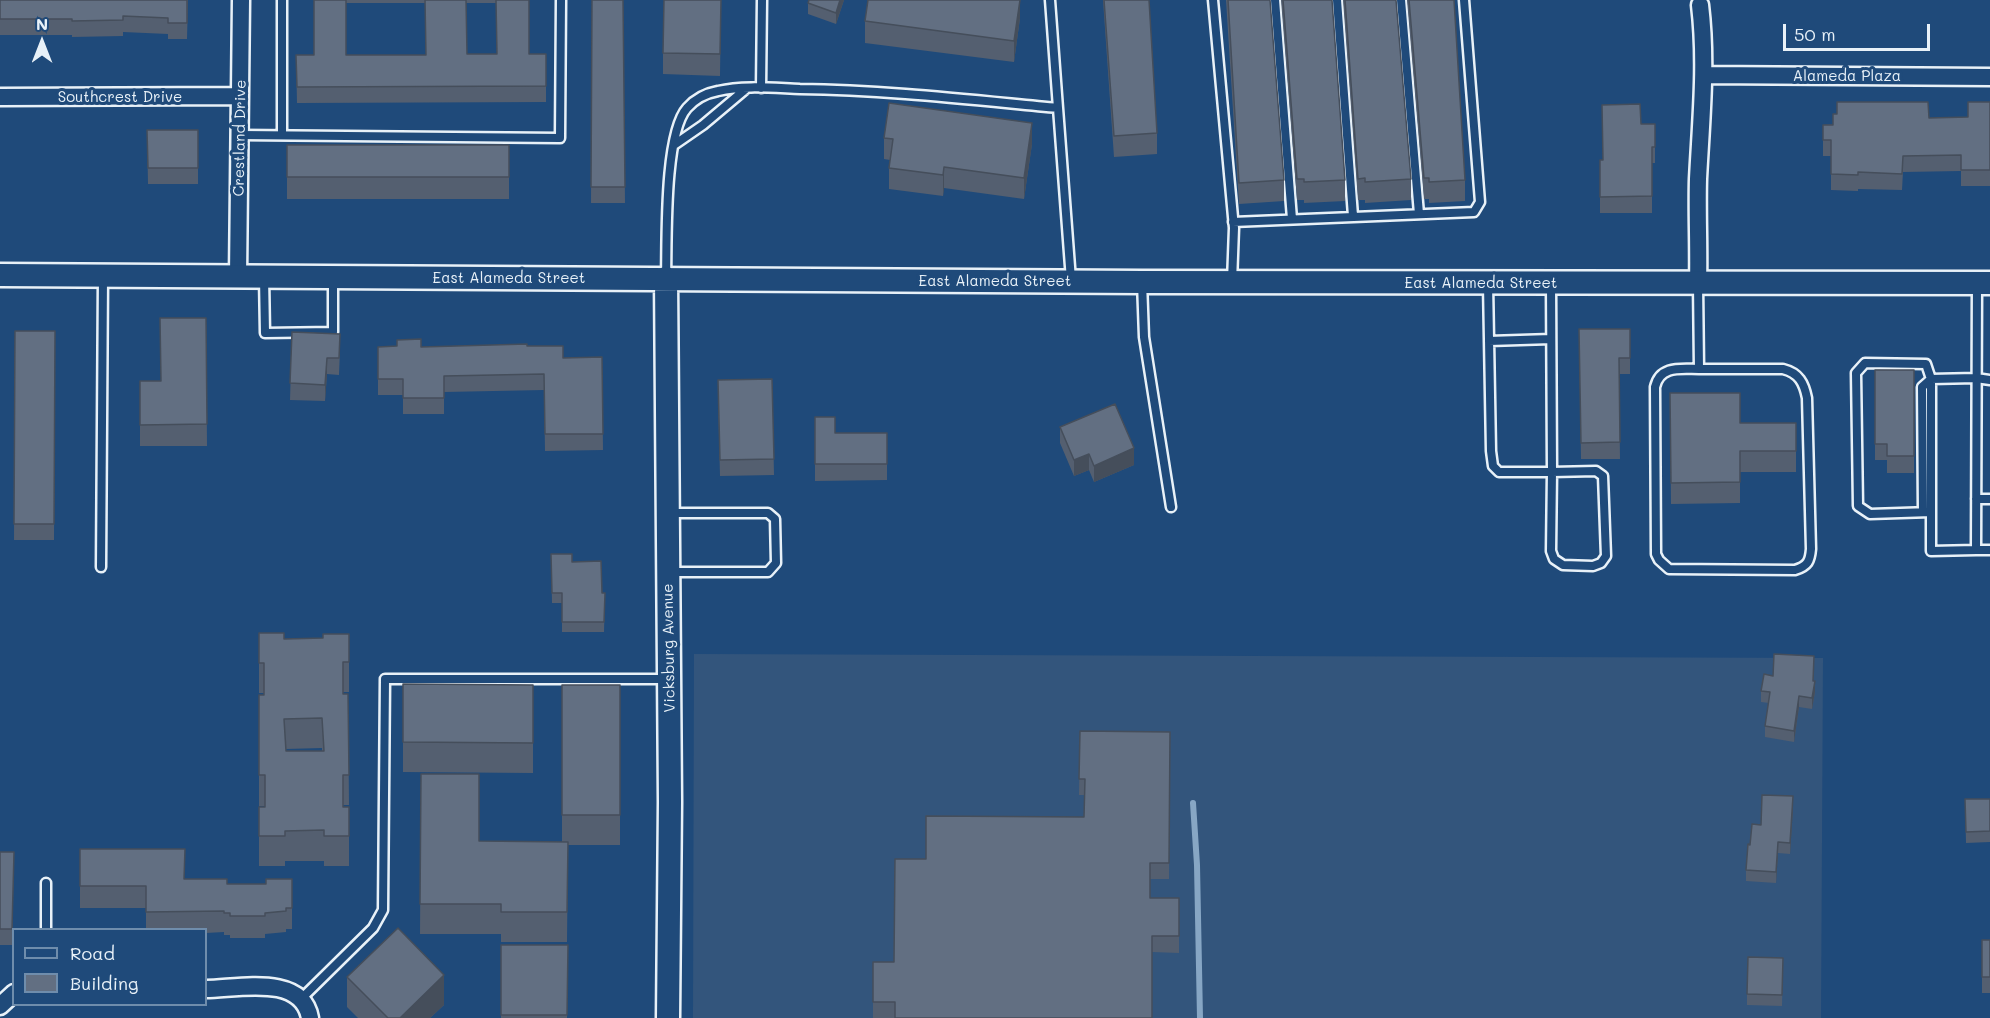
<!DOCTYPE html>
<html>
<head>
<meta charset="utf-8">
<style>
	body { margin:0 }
	#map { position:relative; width:1990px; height:1018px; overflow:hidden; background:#1f4a7a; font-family:Mali,sans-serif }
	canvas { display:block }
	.legend { position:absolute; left:12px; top:928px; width:195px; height:78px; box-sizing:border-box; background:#1f4a7a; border:2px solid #6f8dac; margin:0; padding:8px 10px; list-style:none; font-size:18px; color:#e8f1f8 }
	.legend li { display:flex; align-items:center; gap:12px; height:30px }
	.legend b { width:30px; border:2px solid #6f8dac }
	.north { position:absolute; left:12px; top:12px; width:60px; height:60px; -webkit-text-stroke:4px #1f4a7a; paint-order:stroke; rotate:0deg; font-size:16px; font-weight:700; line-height:24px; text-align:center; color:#e8f1f8 }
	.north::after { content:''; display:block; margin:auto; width:21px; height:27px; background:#e8f1f8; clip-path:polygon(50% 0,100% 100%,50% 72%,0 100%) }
	.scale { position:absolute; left:1783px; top:24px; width:147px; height:27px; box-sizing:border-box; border:3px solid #e8f1f8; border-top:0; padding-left:8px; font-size:18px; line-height:21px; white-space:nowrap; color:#e8f1f8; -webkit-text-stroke:4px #1f4a7a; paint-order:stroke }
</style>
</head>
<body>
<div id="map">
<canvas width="1990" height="1018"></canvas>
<ul class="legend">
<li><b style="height:8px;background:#1f4a7a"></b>Road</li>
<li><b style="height:16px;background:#626f82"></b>Building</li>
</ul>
<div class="north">N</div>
<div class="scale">50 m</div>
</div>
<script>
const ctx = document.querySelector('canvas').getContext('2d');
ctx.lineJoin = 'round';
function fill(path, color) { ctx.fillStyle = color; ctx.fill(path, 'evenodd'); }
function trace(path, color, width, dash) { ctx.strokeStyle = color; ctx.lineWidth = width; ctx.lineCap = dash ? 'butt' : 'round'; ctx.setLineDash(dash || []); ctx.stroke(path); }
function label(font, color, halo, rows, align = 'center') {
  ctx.font = font + ' Mali,sans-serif'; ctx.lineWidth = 6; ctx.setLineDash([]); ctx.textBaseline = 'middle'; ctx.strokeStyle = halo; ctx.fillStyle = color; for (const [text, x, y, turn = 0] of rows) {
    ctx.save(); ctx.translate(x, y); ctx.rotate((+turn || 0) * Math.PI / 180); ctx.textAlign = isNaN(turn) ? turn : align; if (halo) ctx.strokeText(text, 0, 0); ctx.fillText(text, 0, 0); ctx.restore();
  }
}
const built = new Path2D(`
	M694 654 1823 658 1821 1018H693Z`);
const stream = new Path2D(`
	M1193 803 1197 865 1200 1018`);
const lane = new Path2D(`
	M282 0V135
	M1050 0 1058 108
	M1213 0 1234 228 1232 282
	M1275 0 1292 219
	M1337 0 1353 216
	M1401 0 1419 214
	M761 88 762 0
	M240 135 560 138 561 0
	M674 145 703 125 747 88
	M1233 222 1474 212 1480 202 1464 0
	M264 277 265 333 333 332V277
	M666 278C667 241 664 134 687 108 695 99 707 93 718 91 744 85 773 88 800 89 886 90 972 100 1058 108L1071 280
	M1142 282 1144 337 1171 507
	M1488 284 1491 451 1493 466 1499 472H1552L1551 551 1554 559 1563 565 1593 566 1601 563 1606 556 1603 476 1596 471 1552 472 1551 285
	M1698 284 1699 369H1783C1799 373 1804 383 1807 398L1811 549C1810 561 1808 566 1795 570L1669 569 1659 560 1656 554 1655 387C1660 365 1681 369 1699 369
	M1489 341 1551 339
	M1976 499H1990
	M1923 512 1922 387 1931 379 1976 378 1990 380
	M1931 512 1870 514 1858 506 1856 373 1865 363 1926 364 1931 379V551L1976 550 1977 283
	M668 513H768L775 519 776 563 768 572H670
	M1976 550H1990
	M101 567 103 277
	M46 930V883
	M301 999 373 928 383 910 385 679H669`);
const street = new Path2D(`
	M1704 75 1990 77
	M0 97 240 96
	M238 276 241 0
	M1698 284C1699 249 1697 213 1698 179 1701 120 1707 63 1700 5
	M206 989C237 989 302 973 310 1018
	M0 1006 14 993`);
const secondary = new Path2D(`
	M0 275 1142 282 1990 283
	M666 278 670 802 668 1018`);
const wall = new Path2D(`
	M0 0H188L187 39H168V34L123 32V36L72 37V35H0Z
	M314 0H529V54H546V102L297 103 296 55H314ZM346 3H425L426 55H346ZM466 3H496L497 54H467Z
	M592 0H623L625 203H591Z
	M721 0 720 76 663 74V53Z
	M809 0H844L836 24 808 14V3Z
	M1103 0H1149L1157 133V154L1114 157Z
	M1226 0H1270L1284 180V201L1239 204Z
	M1281 0H1332L1345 180V201L1304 203V200H1297Z
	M1343 0H1396L1411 179V200L1365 203V200H1358Z
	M1407 0H1454L1465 180V201L1429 203V199H1424Z
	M1020 18 1014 62 865 43V21Z
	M1990 102V186H1961V171L1903 172 1902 190 1858 189V191L1831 190V156H1823V125L1968 117Z
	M1641 124H1655V163H1652V213H1600V160H1602Z
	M147 130H198V184H148Z
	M884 138 1032 144 1024 199 944 188 943 196 889 189V168L890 160 884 159Z
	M287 145H509V199H287Z
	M206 318 207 446H140V381H161Z
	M1579 329H1630V374H1619L1620 459H1581Z
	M15 331H55L54 540H14Z
	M292 332 340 350 339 375 327 374 325 401 290 400Z
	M527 346 563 358 602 357 603 450 545 451 544 390 444 392V414H403V395H378V347H421Z
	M1875 370H1914V473H1887V460H1875Z
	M772 379 774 475 720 476 718 396Z
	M1670 393 1740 423H1796V472H1740V503L1671 504Z
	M815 417 835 433H887V480L815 481Z
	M1060 427 1134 465 1094 482 1089 470 1074 476 1060 443Z
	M551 554 572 562 602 593H605L604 632H562V603H552Z
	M259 633 284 639 323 638 349 634V692H343V694H348L349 805H343V807H349V866H324V861H285V866H259V807H265V806H259V695H264V693H259ZM322 748V751H286V749Z
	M1813 681 1815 692 1812 709 1799 707 1794 742 1765 737V726L1769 703 1761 702V691Z
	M403 684 533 685V773L403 772Z
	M562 685H620V845H568L567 942H501V934H420L421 774 479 841 562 842Z
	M1080 731 1170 732 1169 879H1150V898H1179V953L1152 952V1018H873V962H894L1084 817 1085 795H1079Z
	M1965 799H1990V842L1966 843Z
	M1793 807 1790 854 1778 853 1776 883 1746 881V870L1761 825Z
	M80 849 185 879 227 884H266L292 879V929H286V932L265 934V938H230V935H224V932L206 933V930H146V908H80Z
	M0 852H14L12 945H0Z
	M1982 940H1990V993H1982Z
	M501 945H568L567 1018H501Z
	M1783 958 1782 1006 1747 1005V994Z
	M347 977 444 1005 430 1018H358L347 1007Z`);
const shadedWall = new Path2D(`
	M840 0H844L836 24V13Z
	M1020 0V18L1014 62V41Z
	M1032 123V144L1024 199V178Z
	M944 167V188L943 196V175Z
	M327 358V374L325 401V385Z
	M1134 448V465L1094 482V466Z
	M1089 454V470L1074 476V460Z
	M1815 681V692L1812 709V698Z
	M1799 696V707L1794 742V731Z
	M1793 796V807L1790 854V843Z
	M1778 842V853L1776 883V872Z
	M444 975V1005L430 1018H400Z`);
const building = new Path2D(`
	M0 0H187V23H168V18L123 16V20L72 21V19H0Z
	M314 0H346V55H426L425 0H466L467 54H497L496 0H529V54H546V86L297 87 296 55H314Z
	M592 0H623L625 187H591Z
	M664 0H721L720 54 663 53Z
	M809 0H840L836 13 808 3Z
	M868 0H1020L1014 41 865 21Z
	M1104 0H1149L1157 133 1114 136Z
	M1228 0H1270L1284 180 1239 183Z
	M1283 0H1332L1345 180 1304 182V179H1297Z
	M1345 0H1396L1411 179 1365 182V178L1358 179Z
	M1409 0H1454L1465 180 1429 182V178H1424Z
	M1837 102H1928L1929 118 1968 117V102H1990V170H1961V155L1903 156 1902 174 1858 172V175L1831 174V140H1823V125H1833V114H1837Z
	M889 103 1032 123 1024 178 944 167 943 175 889 168 893 139 884 138Z
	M1640 104 1641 124H1655V147H1652V196L1600 197V160H1603L1602 105Z
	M147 130H198V168H148Z
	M287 145H509V177H287Z
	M160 318H206L207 424 140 425V381H161Z
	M1579 329H1630V358H1619L1620 442 1581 443Z
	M15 331H55L54 524H14Z
	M292 332 340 334 339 358H327L325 385 290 383Z
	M421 339V347L527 344V346H563V358L602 357 603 434H545L544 374 444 376V398H403V379H378V347L397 346V340Z
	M1875 370H1914V456H1887V444H1875Z
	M772 379 774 459 720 460 718 380Z
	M1670 393H1740V423H1796V451H1740V482L1671 483Z
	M1115 404 1134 448 1094 466 1089 454 1074 460 1060 427Z
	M815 417H835V433H887V464H815Z
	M551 554H572V562L601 561 602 593H605L604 622H562V593H552Z
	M259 633H284V639L323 638V634H349V662H343V694H348L349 775H343V807H349V836H324V830L285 831V836H259V807H265V775H259V695H264V663H259ZM322 718 324 751H286L284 719Z
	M1774 654 1814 656 1813 681H1815L1812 698 1799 696 1794 731 1765 726 1770 692 1761 691 1764 674 1773 676Z
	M403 684 533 685V743L403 742Z
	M562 685H620V815H562Z
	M1080 731 1170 732 1169 863H1150V898H1179V936H1152V1018H895V1002H873V962H894L895 859H926V816L1084 817 1085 779H1079Z
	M421 774H479V841L568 842 567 912H501V904H420Z
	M1762 795 1793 796 1790 843 1778 842 1776 872 1746 870 1748 844 1750 845 1752 824 1761 825Z
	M1965 799H1990V831L1966 832Z
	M80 849H185L184 879H227V884H266V879H292V908H286V911L265 913V916H230V913H224V911L146 912V886H80Z
	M0 852H14L12 929H0Z
	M398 928 444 975 400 1018H388L347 977Z
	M1982 940H1990V977H1982Z
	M501 945H568L567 1015H501Z
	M1748 957 1783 958 1782 995 1747 994Z`);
const streetNames = [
	["Alameda Plaza",1847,76],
	["Southcrest Drive",120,97],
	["Crestland Drive",240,138,-89],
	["East Alameda Street",509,278],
	["East Alameda Street",995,281],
	["East Alameda Street",1481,283],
	["Vicksburg Avenue",669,648,-91]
];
fill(built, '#33557c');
trace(stream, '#87a6c4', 6);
trace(lane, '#e8f1f8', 13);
trace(street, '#e8f1f8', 21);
trace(secondary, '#e8f1f8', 27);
trace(lane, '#1f4a7a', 8);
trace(street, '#1f4a7a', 16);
trace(secondary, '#1f4a7a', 22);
fill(wall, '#545f70');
fill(shadedWall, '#454e5b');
fill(building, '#626f82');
trace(building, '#454e5b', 1.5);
label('15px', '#e8f1f8', '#1f4a7a', streetNames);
</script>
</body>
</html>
